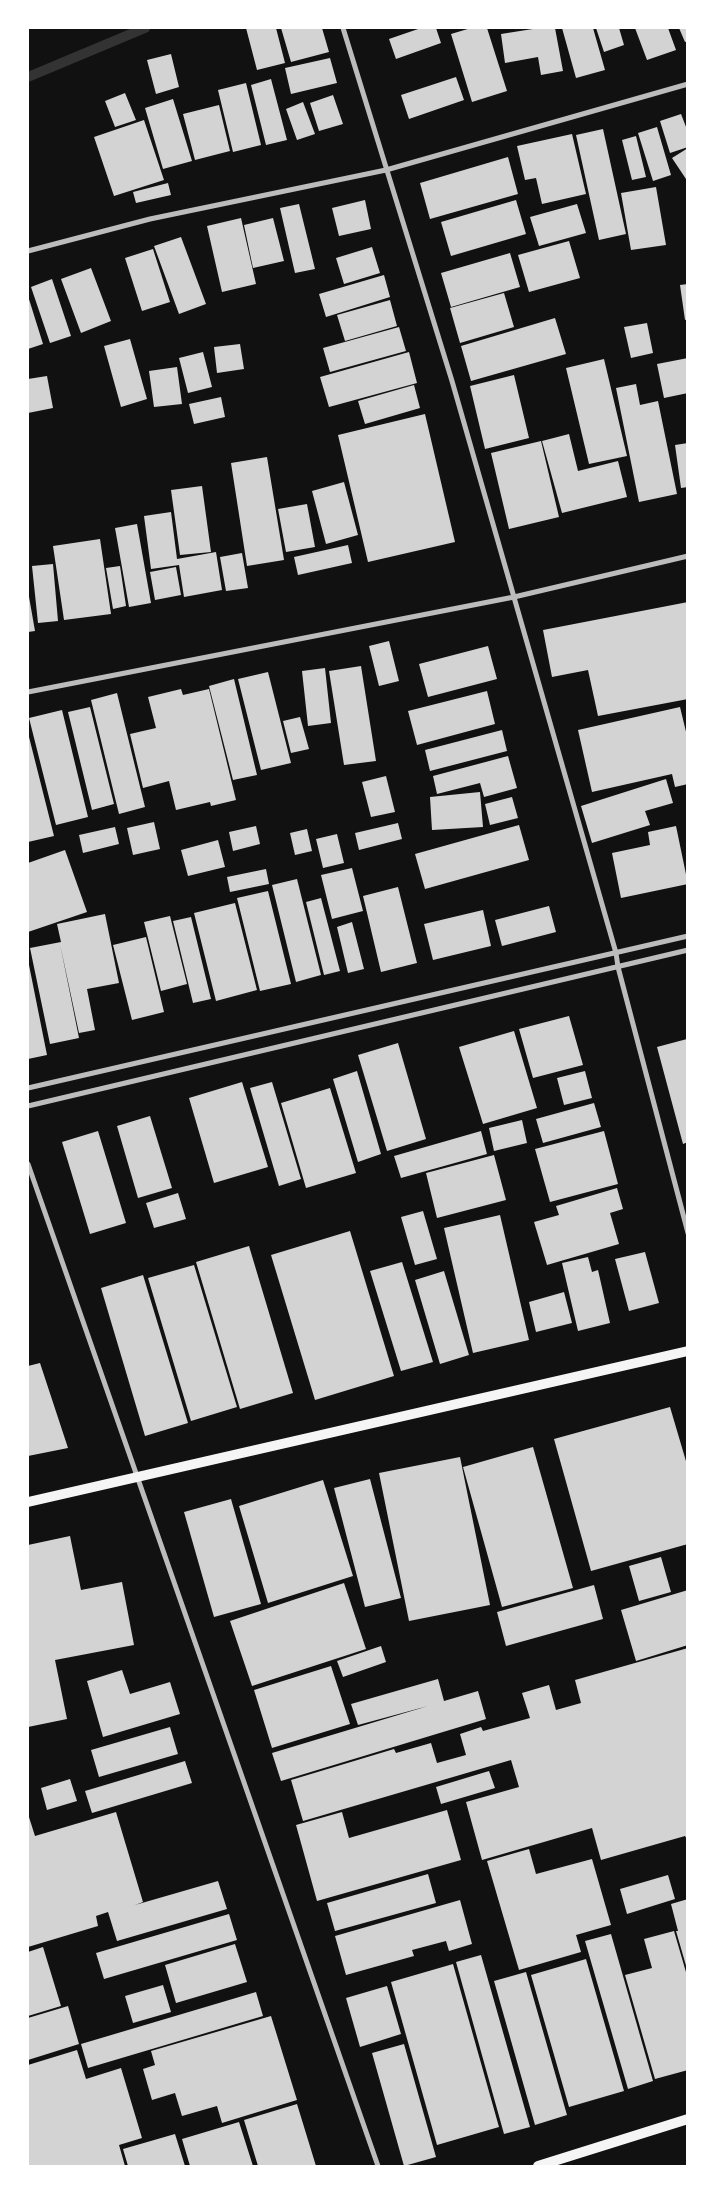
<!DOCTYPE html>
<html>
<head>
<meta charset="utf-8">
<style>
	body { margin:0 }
	#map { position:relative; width:715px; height:2194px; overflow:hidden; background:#111; font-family:Ubuntu,sans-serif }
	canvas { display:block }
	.frame { position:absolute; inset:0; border:29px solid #fff; pointer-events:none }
</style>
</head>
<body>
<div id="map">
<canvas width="715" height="2194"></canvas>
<div class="frame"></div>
</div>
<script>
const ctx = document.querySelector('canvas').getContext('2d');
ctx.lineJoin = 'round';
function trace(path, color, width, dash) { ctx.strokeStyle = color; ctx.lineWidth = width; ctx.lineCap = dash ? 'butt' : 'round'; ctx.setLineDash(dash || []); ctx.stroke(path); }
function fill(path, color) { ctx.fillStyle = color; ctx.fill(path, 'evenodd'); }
const stream = new Path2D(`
	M28 77 145 28`);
const building = new Path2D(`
	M246 28H276L285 63 257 70Z
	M281 28H322L329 52 291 62Z
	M421 28H436L441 43 396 59 389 39Z
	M471 28H487L507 91 472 102 451 34Z
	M539 28H555L563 71 541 75 538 57 505 63 501 34Z
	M562 28H593L605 70 576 78Z
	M596 28H619L624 45 604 52Z
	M635 28H668L676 50 647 60Z
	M679 28H688V41L685 42Z
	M171 54 179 87 156 94 147 60Z
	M330 58 337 83 291 94 285 68Z
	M456 77 464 100 409 119 401 95Z
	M271 79 287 140 266 145 251 85Z
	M246 83 261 145 233 152 218 90Z
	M125 93 136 120 115 127 105 101Z
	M333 95 343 124 319 131 310 103Z
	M173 99 192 161 163 169 145 108Z
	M303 102 315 134 297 140 286 109Z
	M219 105 230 151 195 160 183 114Z
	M681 114 688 132V147L670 153 660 121Z
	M144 120 164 180 114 196 94 137Z
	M657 127 671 175 653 181 638 133Z
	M603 129 626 234 599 240 576 135Z
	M572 134 586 194 542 204 536 178 525 180 517 146Z
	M636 136 646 177 632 180 622 140Z
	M688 148V178L686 179 672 158Z
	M508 157 518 194 430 219 420 183Z
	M168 183 171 195 136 203 133 192Z
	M656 187 666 245 631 250 621 193Z
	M365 200 371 229 339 236 332 208Z
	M516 200 526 234 451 256 441 222Z
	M299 204 315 269 295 273 280 208Z
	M577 204 586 233 539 246 530 217Z
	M241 218 256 284 222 292 207 226Z
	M273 218 284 261 253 268 244 225Z
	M181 237 206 304 179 314 154 246Z
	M569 241 580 278 529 292 518 255Z
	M372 247 380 273 344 284 336 258Z
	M153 249 170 302 142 311 125 258Z
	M510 253 520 287 451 307 441 273Z
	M91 268 111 321 81 333 61 279Z
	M384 275 390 297 326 317 319 294Z
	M52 279 71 336 50 343 31 287Z
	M688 284V319L685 320 680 285Z
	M504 293 514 327 460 343 450 308Z
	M28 296 43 344 28 349Z
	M390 300 397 326 345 341 337 315Z
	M555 318 566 354 471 381 461 346Z
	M647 323 653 353 631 358 624 327Z
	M399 327 406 351 330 372 323 348Z
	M130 339 147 399 121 407 104 346Z
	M240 344 244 369 217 373 214 347Z
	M203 352 212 387 188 393 179 358Z
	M409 352 417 383 329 407 320 377Z
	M688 358V393L664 398 657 364Z
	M604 359 627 456 589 464 566 368Z
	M177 367 182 404 154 407 149 371Z
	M514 375 529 438 485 449 470 386Z
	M47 376 53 408 28 413V379Z
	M636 384 640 405 658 401 677 494 639 502 616 388Z
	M414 385 420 408 365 424 358 401Z
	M221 397 225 417 194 424 189 404Z
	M425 414 455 542 368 562 338 435Z
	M569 434 578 471 618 461 627 497 562 513 542 441Z
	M541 441 559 517 509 529 491 453Z
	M688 443V487L681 488 675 445Z
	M267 457 284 560 247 566 231 463Z
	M344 482 358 535 326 544 312 491Z
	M202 486 211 552 180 555 171 490Z
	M307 504 315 547 286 552 278 509Z
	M171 512 177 559 216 552 222 590 184 597 179 565 151 569 144 516Z
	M137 524 151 603 129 607 115 528Z
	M100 539 111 614 64 620 53 546Z
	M348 545 352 563 298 575 294 557Z
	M242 553 248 588 226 591 220 557Z
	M53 564 58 621 38 623 32 566Z
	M120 566 126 606 113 609 106 568Z
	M176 567 181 595 155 600 150 572Z
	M28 591 35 631 28 632Z
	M688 602V699L598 716 588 670 552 677 543 630Z
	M389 641 399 681 379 686 369 646Z
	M488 646 497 679 428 697 419 664Z
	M361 666 376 761 344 765 329 671Z
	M325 668 331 723 308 726 302 671Z
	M268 672 291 763 261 770 238 679Z
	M234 679 257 775 233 780 209 686Z
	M181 689 183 695 209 689 236 800 211 806 210 802 176 810 169 781 143 788 130 734 156 728 148 697Z
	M487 691 495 724 417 745 408 711Z
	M117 693 145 807 119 814 91 700Z
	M90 707 114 804 92 810 68 712Z
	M680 707 688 740V784L675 787 672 774 592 792 578 730Z
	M62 710 88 817 56 825 29 718Z
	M300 717 309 749 291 753 283 721Z
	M502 730 507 751 430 771 425 750Z
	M28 733 54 836 28 842Z
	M508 756 517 788 484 797 480 783 437 794 433 776Z
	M386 776 395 812 371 817 362 782Z
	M666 779 673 803 645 811 650 825 592 843 581 806Z
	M480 792 483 827 432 830 430 797Z
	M512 797 518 818 490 825 485 804Z
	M154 822 160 849 133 855 127 828Z
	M398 823 402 839 359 850 355 833Z
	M519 825 529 860 425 889 415 854Z
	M256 826 260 844 233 851 229 832Z
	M676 826 688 884 621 898 612 853 650 845 648 832Z
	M115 827 119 844 83 853 79 835Z
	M307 829 312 851 295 855 290 833Z
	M337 834 344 863 323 868 316 839Z
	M218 840 225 867 188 876 181 850Z
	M65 850 87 912 28 932V863Z
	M352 868 363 911 332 919 321 875Z
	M266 869 269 884 230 892 227 877Z
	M297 879 321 975 296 982 272 885Z
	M398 887 417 963 381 972 363 896Z
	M268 891 291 984 260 991 237 898Z
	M321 898 340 971 324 975 306 902Z
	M235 903 257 990 216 1001 194 913Z
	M549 906 556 932 502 946 495 920Z
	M483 910 491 946 433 960 424 924Z
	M105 914 119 983 87 989 95 1030 79 1033 60 944 79 1038 50 1044 30 948 61 942 57 924Z
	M170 916 187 984 161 991 144 922Z
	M191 917 211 999 193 1003 173 921Z
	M352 922 364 969 348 973 337 927Z
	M146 937 164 1012 132 1020 113 945Z
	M28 960 47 1055 28 1059Z
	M569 1016 583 1065 533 1078 519 1029Z
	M514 1031 537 1108 483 1124 459 1047Z
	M687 1039 688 1142 683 1144 657 1047Z
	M398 1043 426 1139 387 1151 358 1055Z
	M357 1071 381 1154 358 1162 333 1079Z
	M585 1071 592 1098 564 1105 557 1078Z
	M242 1082 268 1167 214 1183 189 1098Z
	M272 1082 301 1179 279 1186 250 1088Z
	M330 1088 356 1173 306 1188 281 1103Z
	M594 1103 601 1127 543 1143 536 1119Z
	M150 1116 172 1188 138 1198 117 1126Z
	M522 1120 527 1143 494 1151 489 1128Z
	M98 1131 126 1223 90 1234 62 1142Z
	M481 1131 487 1154 401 1178 394 1156Z
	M604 1131 618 1184 550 1202 535 1149Z
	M494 1155 506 1200 437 1218 426 1173Z
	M617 1188 623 1209 610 1213 619 1244 547 1265 534 1222 559 1215 556 1206Z
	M178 1193 186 1219 154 1228 146 1203Z
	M423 1211 437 1259 415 1265 401 1217Z
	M500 1215 529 1340 473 1353 444 1228Z
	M350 1231 394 1376 315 1400 271 1255Z
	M249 1246 293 1393 240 1409 196 1262Z
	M645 1252 659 1303 629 1311 615 1259Z
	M588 1257 592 1272 598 1270 610 1323 578 1331 562 1263Z
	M402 1262 433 1362 401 1371 370 1271Z
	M194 1265 237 1407 191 1421 148 1278Z
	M444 1271 469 1355 440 1364 415 1280Z
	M143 1275 188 1423 145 1436 101 1288Z
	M564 1292 572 1323 536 1332 529 1302Z
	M40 1363 68 1448 28 1456V1366Z
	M670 1407 688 1468V1544L591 1571 554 1439Z
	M533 1447 573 1588 502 1607 463 1467Z
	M460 1457 490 1605 409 1621 379 1473Z
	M370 1479 401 1598 365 1607 334 1488Z
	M323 1480 353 1576 268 1603 239 1506Z
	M231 1499 261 1604 214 1617 184 1512Z
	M70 1536 81 1590 122 1582 134 1645 55 1660 67 1719 28 1727V1545Z
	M661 1557 671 1592 639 1601 629 1566Z
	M344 1583 366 1649 252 1686 230 1621Z
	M594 1585 603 1619 506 1646 497 1612Z
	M688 1590V1645L636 1661 621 1610Z
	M381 1646 386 1662 343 1677 337 1661Z
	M688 1648V1841L685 1836 601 1860 592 1828 482 1860 466 1802 519 1787 511 1760 303 1821 291 1780 394 1749 396 1753 431 1743 437 1763 466 1755 460 1734 481 1727 483 1731 530 1718 522 1693 549 1685 556 1710 581 1703 575 1680Z
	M331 1666 350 1724 272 1748 254 1690Z
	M122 1670 130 1694 170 1682 180 1714 103 1737 87 1681Z
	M438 1679 444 1701 478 1691 486 1719 281 1781 272 1753 428 1706 358 1725 351 1704Z
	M170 1727 178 1754 99 1777 91 1750Z
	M185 1761 192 1783 92 1813 85 1791Z
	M489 1771 495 1788 441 1804 436 1787Z
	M70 1779 77 1801 47 1810 41 1788Z
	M447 1810 461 1860 317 1901 296 1825 342 1812 349 1838Z
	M116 1812 143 1902 135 1905 218 1881 227 1909 117 1941 108 1912 96 1916 98 1926 28 1947V1814L35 1836Z
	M529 1849 536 1874 592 1859 611 1925 576 1935 581 1952 519 1970 487 1861Z
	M428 1874 436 1903 335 1931 327 1903Z
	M668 1875 675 1899 627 1914 620 1889Z
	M688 1899V1969H687L676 1931H678L671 1904Z
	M460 1900 472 1944 449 1951 446 1941 412 1950 414 1956 346 1975 335 1936Z
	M229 1914 237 1940 104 1979 96 1953Z
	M674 1931 688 1979V2070L655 2079 625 1975 652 1968 644 1939Z
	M611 1934 653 2081 628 2089 585 1941Z
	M235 1944 247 1982 176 2003 165 1965Z
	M43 1947 61 2006 28 2016V1952Z
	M481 1955 530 2127 504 2134 456 1962Z
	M586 1959 624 2091 569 2107 531 1975Z
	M453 1964 499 2127 437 2145 391 1982Z
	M526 1972 567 2115 535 2125 494 1981Z
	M163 1985 171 2012 133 2023 125 1996Z
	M387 1986 401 2034 360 2047 346 1998Z
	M256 1992 263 2016 88 2068 81 2044Z
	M68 2006 79 2044 28 2060V2018Z
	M271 2016 297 2100 222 2123 217 2106 182 2116 175 2093 152 2100 143 2069 155 2065 151 2051Z
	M404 2044 436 2157 404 2166 372 2053Z
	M77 2050 86 2079 121 2068 142 2138 119 2145 125 2166H28V2065Z
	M297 2104 316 2166H258L244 2120Z
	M239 2122 253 2166H190L182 2139Z
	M175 2134 185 2166H128L123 2149Z`);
const minor = new Path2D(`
	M343 28 452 381 616 953 618 967 688 1233
	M28 251 150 219 386 170 688 84
	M28 692 514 597 688 556
	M28 1088 688 936
	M28 1106 688 950
	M28 1164 378 2166`);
const secondary = new Path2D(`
	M28 1502 688 1351
	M538 2166 688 2119`);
trace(stream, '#333', 10);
fill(building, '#d3d3d3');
trace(minor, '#bcbcbc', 5);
trace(secondary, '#f5f5f5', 10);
</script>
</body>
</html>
